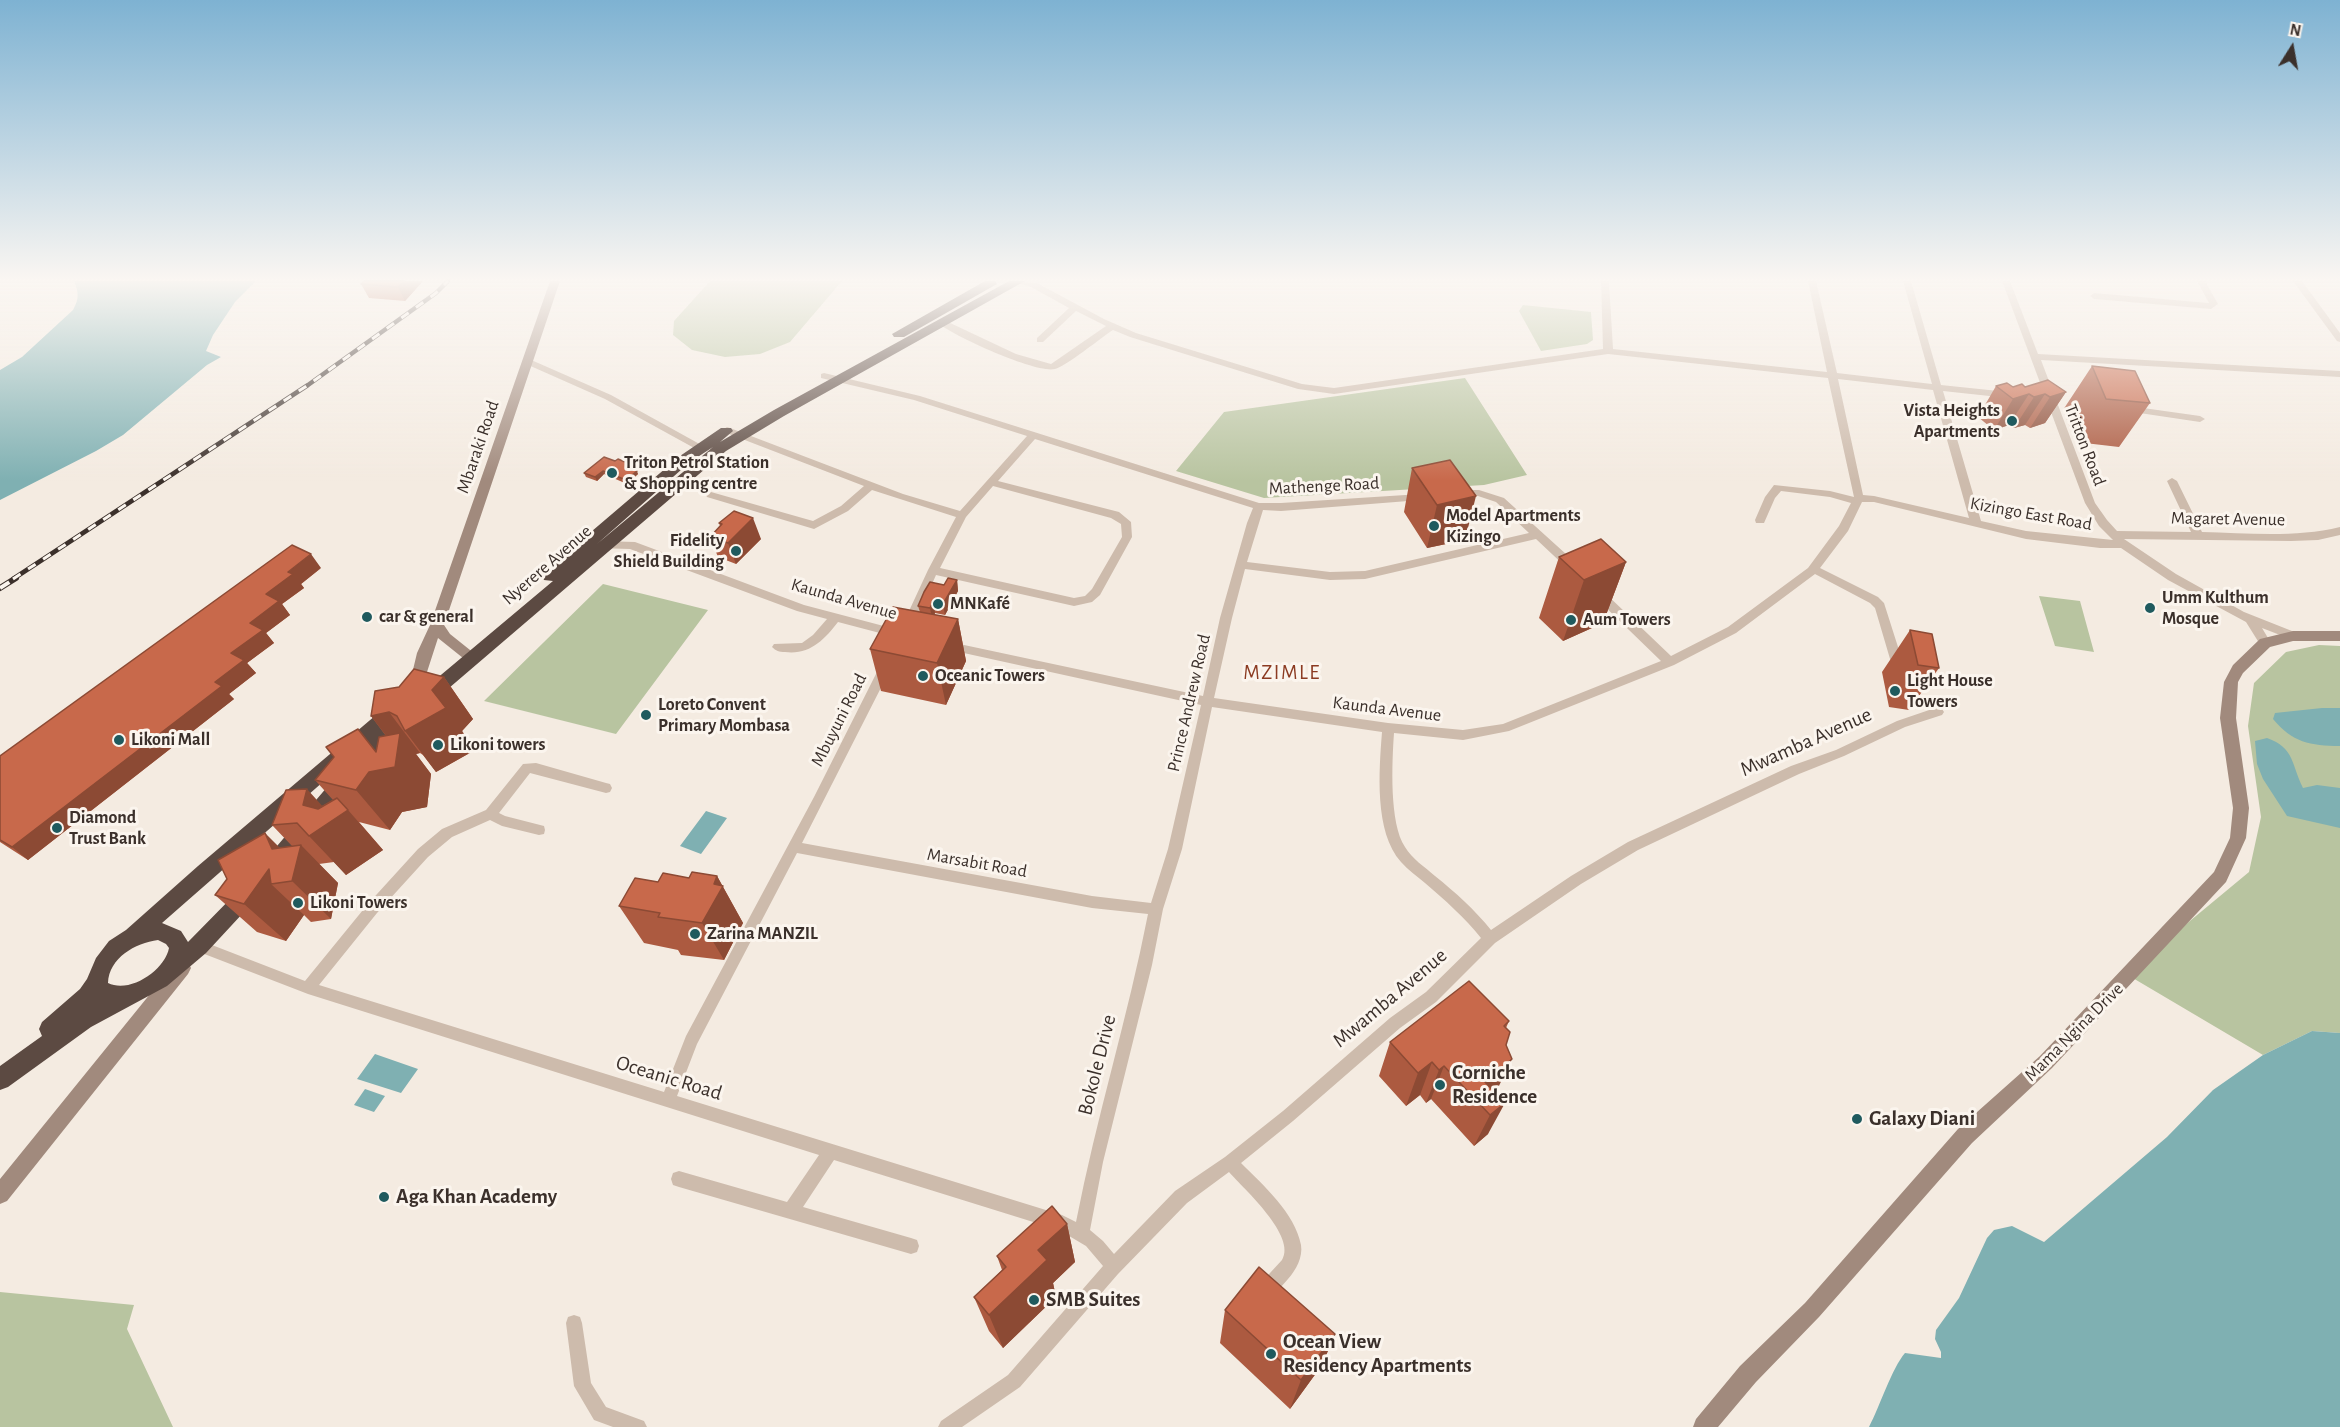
<!DOCTYPE html>
<html>
<head>
<meta charset="utf-8">
<style>
	body { margin:0 }
	#map { position:relative; width:2340px; height:1427px; overflow:hidden; background:#f4ebe1; font-family:"Alegreya Sans",sans-serif }
	canvas { display:block }
	.north { position:absolute; left:2262px; top:18px; width:60px; height:60px; -webkit-text-stroke:4px #fbf5ee; paint-order:stroke; rotate:11deg; font-size:16px; font-weight:700; line-height:24px; text-align:center; color:#3b302b }
	.north::after { content:''; display:block; margin:auto; width:21px; height:27px; background:#3b302b; clip-path:polygon(50% 0,100% 100%,50% 72%,0 100%) }
</style>
</head>
<body>
<div id="map">
<canvas width="2340" height="1427"></canvas>
<div class="north">N</div>
</div>
<script>
const ctx = document.querySelector('canvas').getContext('2d');
ctx.lineJoin = 'round';
function fill(path, color) { ctx.fillStyle = color; ctx.fill(path, 'evenodd'); }
function trace(path, color, width, dash) { ctx.strokeStyle = color; ctx.lineWidth = width; ctx.lineCap = dash ? 'butt' : 'round'; ctx.setLineDash(dash || []); ctx.stroke(path); }
function label(font, color, halo, rows, align = 'center') {
  ctx.font = font + ' "Alegreya Sans",sans-serif'; ctx.lineWidth = 6; ctx.setLineDash([]); ctx.textBaseline = 'middle'; ctx.strokeStyle = halo; ctx.fillStyle = color; for (const [text, x, y, turn = 0] of rows) {
    ctx.save(); ctx.translate(x, y); ctx.rotate((+turn || 0) * Math.PI / 180); ctx.textAlign = isNaN(turn) ? turn : align; if (halo) ctx.strokeText(text, 0, 0); ctx.fillText(text, 0, 0); ctx.restore();
  }
}
const green = new Path2D(`
	M710 281H842L790 342 760 354 725 357 692 350 673 335 674 321Z
	M1523 305 1591 312 1593 340 1587 344 1541 351 1519 311Z
	M1465 378 1527 475 1484 485 1264 498 1176 471 1224 412Z
	M603 584 708 610 616 734 484 701Z
	M2039 596 2080 601 2094 652 2055 646Z
	M2319 645 2340 646V1033L2312 1031 2263 1055 2126 974 2249 872 2261 817 2248 726 2254 683 2286 652Z
	M0 1292 134 1305 127 1329 173 1427H0Z`);
const water = new Path2D(`
	M74 281H256L235 302 213 335 206 351 221 357 207 365 123 435 96 451 0 500V370L22 357 73 310C79 299 79 293 74 281Z
	M2322 708H2340V746C2310 746 2292 742 2273 719L2275 713Z
	M2267 738C2295 748 2291 764 2303 788L2317 785 2340 788V828L2287 816 2263 779 2257 764 2255 741Z
	M706 811 727 818 701 854 680 846Z
	M2312 1031 2340 1033V1427H1869C1880 1406 1892 1368 1905 1353L1941 1358V1352L1935 1339 1936 1330 1959 1298 1987 1238 1994 1230 2012 1226 2044 1242 2167 1137 2213 1090 2263 1055Z
	M375 1054 418 1069 401 1093 357 1079Z
	M365 1089 385 1096 374 1112 354 1105Z`);
const street = new Path2D(`
	M1011 281 1037 283 1104 319 1136 333 1302 384 1334 388 1603 349 1601 281H1609L1613 349 1827 372 1808 281H1816L1837 373 1932 384 1903 281H1911L1941 385 2008 392 2013 395 2008 398 1943 391 1981 521 2026 531 2113 540 2099 526 2085 503 2002 281H2010L2038 354 2340 371V377L2041 360 2095 503 2107 520 2117 531 2191 532 2167 481 2172 478 2177 481 2202 532C2247 533 2295 538 2340 527V535L2318 540 2291 541 2124 539 2176 574 2244 612 2297 633 2299 636 2293 640 2262 628 2271 643 2265 647 2261 646 2246 622 2168 580 2121 548H2100L2026 539 1874 502H1862L1848 531 1820 568 1878 597 1884 603 1905 669 1903 672 1899 673 1893 669 1875 608 1870 603 1815 574 1736 633 1674 665 1509 731 1463 740 1394 733C1392 762 1389 823 1405 847 1412 859 1425 867 1435 876 1455 892 1475 910 1491 930L1571 876 1628 842 1791 766 1836 750 1897 721 1938 707 1942 709 1944 712 1942 715 1905 727 1844 756 1799 774 1638 850 1581 884 1495 943 1436 1002 1400 1028 1293 1121 1241 1163C1263 1185 1295 1213 1301 1245 1303 1257 1296 1270 1288 1279 1281 1287 1274 1296 1264 1300L1258 1298 1256 1292 1258 1286 1282 1260C1297 1236 1244 1189 1229 1172L1187 1203 1118 1274 1020 1387 962 1427H938L941 1421 1008 1375 1103 1266 1086 1246 1059 1230 834 1160 803 1207 911 1238 917 1240 919 1246 917 1252 911 1254 679 1187 673 1185 671 1179 673 1173 679 1171 787 1202 819 1155 308 994 194 950 192 946 194 942 199 940 305 981 367 905 418 849 442 829 486 810 523 764 536 763 606 783 610 784 612 788 610 792 606 793 530 773 499 813 505 816 544 826 545 830 544 834 539 835 502 826 490 820 452 837 428 857 377 913 319 985 664 1092 686 1036 814 797 879 668 885 664 891 668 802 843 1092 896 1151 903 1168 849 1201 705 950 650 944 646 950 642 1203 696 1220 618 1247 523 1253 508 1035 439 998 481 1119 512 1131 522 1132 537 1100 595 1092 602 1074 606 936 575 913 627H905L903 624 928 570 956 517 872 490 848 511 814 529 707 497 706 495 707 493 711 492 813 521 841 506 864 486 724 432 722 430 727 427 730 428 903 494 960 511 1027 436 914 400 821 378V374L824 373 920 396 1259 503H1281L1421 494 1426 497 1421 500 1281 511 1263 510 1247 562 1330 572 1365 571 1529 533 1496 502 1478 496H1456L1451 493 1456 490H1479L1504 498 1577 564 1578 567 1577 570H1569L1536 539 1365 579 1330 580 1245 569 1232 618 1214 698 1388 723 1463 730 1503 724 1661 661 1596 598 1594 595 1600 591 1604 592 1671 656 1728 627 1808 568 1839 526 1851 503 1830 497 1781 491 1775 498 1764 523H1756L1755 520 1765 497 1774 485 1830 491 1854 497 1828 378 1608 354 1334 394 1298 389 1130 337 1113 330C1102 337 1065 367 1055 369 1037 374 953 336 938 323L940 321H946L1016 354 1051 364 1106 326 1076 311 1043 342H1037V338L1069 308 1031 287ZM1838 379 1933 390 1969 518 1874 496 1863 495ZM993 486 1111 518 1121 524 1122 537 1092 589 1085 596 1074 598 940 568 966 517ZM1212 707 1382 732C1379 770 1374 832 1401 862 1408 870 1417 876 1425 883 1445 900 1465 918 1481 938L1426 992 1390 1018 1283 1111 1225 1157 1175 1191 1114 1254 1103 1241 1090 1230 1103 1162 1152 965 1163 909 1182 849ZM797 853 1092 908 1148 914C1128 1017 1096 1118 1076 1222L1062 1215 677 1096 697 1044Z
	M2197 281H2205L2218 304 2211 309 2094 299 2090 296 2094 293 2209 303Z
	M2293 281H2302L2340 333V342L2337 341Z
	M529 359 611 395 705 447 700 450 696 449 605 399 526 364 524 362Z
	M2129 406 2200 416 2205 419 2200 422 2126 411 2124 409Z
	M600 541 635 542 804 605 895 629 901 633 895 637 838 622C824 640 810 655 785 652 779 652 776 651 772 647L774 644 802 643 813 635 827 619 797 611 630 549 596 548 595 545 596 542Z
	M574 1315 580 1317 582 1323 591 1383 606 1407 644 1421 647 1427H613L594 1420 574 1386 566 1323 568 1317Z`);
const secondary = new Path2D(`
	M550 281H560L444 625 450 634 480 658 478 662H468L438 638 427 672 439 683 437 687 432 689 414 678 412 674 417 653 430 625Z
	M2293 631H2340V641H2293L2270 647 2243 673 2238 682 2236 718 2249 808 2246 838 2226 882 2052 1068 1972 1143 1819 1317 1756 1382 1718 1427H1693L1696 1419 1740 1366 1805 1303 1958 1129 2040 1056 2214 872 2230 838 2233 808 2220 718 2224 682 2233 665 2260 639Z
	M182 960 188 962 191 968 188 974 7 1201 0 1204V1179L176 962Z`);
const highway = new Path2D(`
	M985 281H995L997 284 904 337H894L892 334Z
	M1009 281H1025L784 416 726 451 435 700 429 702 423 700 420 695 423 690 553 581 544 580 542 576 544 572 680 456 721 428H731L733 431 720 442 774 410ZM713 447 597 544 690 462Z
	M395 702 401 704 404 709 395 719 402 721 405 726 402 731 369 764 280 871 273 873 266 871 263 865 266 859 356 753 162 923 181 931 188 942 242 887 249 884 256 887 259 893 256 899 206 953 167 986 91 1027 8 1087 0 1090V1066L42 1036 39 1029 42 1022 80 989 87 979 96 958 109 941 126 930 198 866 389 704ZM158 940 166 944 169 948C165 970 130 994 108 983 109 958 135 943 158 940Z`);
const railFar1 = new Path2D(`
	M13 579 308 385 436 293 448 281`);
const rail = new Path2D(`
	M0 588 16 578`);
const wall = new Path2D(`
	M364 281H423L405 301 369 298 361 284Z
	M2092 366 2150 403 2119 447 2076 442 2063 410Z
	M1996 386 2025 387 2066 392 2045 423 2030 428 2025 425 2014 428 2009 425 1994 430 1978 417Z
	M604 457 634 468 632 469 638 474 627 484 604 474 597 481 586 477 584 473Z
	M1412 468 1465 540 1427 548 1404 512Z
	M719 523 761 539 736 564 718 557 710 537 720 526Z
	M1559 557 1626 562 1603 623 1563 641 1539 618Z
	M321 568 301 584 304 588 282 604 290 615 266 633 274 643 247 663 256 673 229 694 234 699 28 860 0 842V756Z
	M957 580 958 591 945 615 935 613 934 615 958 619 966 661 946 705 881 691 870 649 920 612 918 606 944 585Z
	M1910 630 1939 668 1909 710 1889 707 1882 672Z
	M444 677 473 719 462 731 475 750 436 772 423 755 420 753 416 754 431 774 427 807 402 812 390 830 359 822 383 850 346 875 334 862 319 864 338 883 331 919 311 922 304 915 286 941 257 932 215 895 280 848 292 846 272 825 322 806 333 800 315 780 376 751 386 736 371 716Z
	M717 876 743 923 724 960 681 955 678 950 644 943 619 906 658 882 689 878Z
	M1509 1021 1506 1028V1045L1495 1093 1488 1134 1474 1146 1431 1099 1426 1103 1420 1095 1406 1106 1379 1076 1390 1042Z
	M1067 1224 1075 1262 1053 1283 1056 1297 1003 1348 989 1331 974 1297 1002 1270 997 1256Z
	M1225 1310 1335 1334 1322 1365 1290 1409 1220 1343Z`);
const shadedWall = new Path2D(`
	M404 281H423L405 301 398 287Z
	M2066 392 2045 423 2030 428 2050 397Z
	M2029 394 2009 425 1994 430 2013 399Z
	M2045 394 2025 425 2014 428 2034 397Z
	M603 471 604 474 597 481 595 477Z
	M637 471 638 474 627 484 626 480Z
	M1476 496 1465 540 1427 548 1437 505Z
	M753 518 761 539 736 564 728 543Z
	M311 554 321 568 301 584 304 588 282 604 290 615 266 633 274 643 247 663 256 673 229 694 234 699 28 860 12 847 215 682 266 594 288 572Z
	M1626 562 1603 623 1563 641 1584 580Z
	M957 580 958 591 945 615 943 604Z
	M933 602 935 613 932 619 930 608Z
	M958 619 966 661 946 705 937 663Z
	M444 677 473 719 462 731 475 750 436 772 405 731 432 690Z
	M389 712 420 753 416 754 431 774 427 807 402 812 390 830 356 790 358 729 390 768 397 750 371 716Z
	M307 789 334 819 348 810 383 850 346 875 309 836 303 805Z
	M265 833 296 864 301 845 338 883 331 919 292 881 272 849Z
	M269 869 271 884 304 915 286 941 244 904Z
	M717 876 743 923 724 960 702 923 714 884Z
	M1512 1059 1496 1092 1485 1082Z
	M1432 1062 1420 1095 1406 1106 1418 1073Z
	M1444 1066 1431 1099 1426 1103 1439 1070Z
	M1505 1103 1488 1134 1474 1146 1490 1115Z
	M1067 1224 1075 1262 1053 1283 1056 1297 1003 1348 989 1315 1038 1250Z
	M1335 1334 1322 1365 1290 1409 1301 1380Z`);
const building = new Path2D(`
	M364 281H404L398 287 361 284Z
	M2092 366 2135 371 2150 403 2106 399Z
	M2048 380 2066 392 2050 397 2045 394 2034 397 2029 394 2013 399 1996 386 2007 383 2013 387 2022 384 2025 387Z
	M604 457 615 461 618 459 632 465 628 468 637 471 626 480 603 471 595 477 584 473Z
	M1450 460 1476 496 1437 505 1412 468Z
	M734 511 753 518 728 543 710 537 722 524 719 523Z
	M1601 539 1626 562 1584 580 1559 557Z
	M292 545 311 554 288 572 293 574 266 594 279 601 250 623 263 630 231 653 244 660 215 682 222 686 12 847 0 840V756Z
	M948 578 957 580 943 604 933 602 930 608 918 606 924 592 930 582 944 585Z
	M893 607 958 619 937 663 870 649Z
	M1910 630 1932 634 1939 668 1918 665Z
	M414 669 444 677 432 690 446 708 405 731 397 716 389 712 371 716 375 691 399 687Z
	M358 729 376 752 379 737 400 733 395 767 369 772 356 790 315 780 334 757 326 747Z
	M307 789 303 805 318 809 337 798 348 810 309 836 297 823 272 825 286 790Z
	M265 833 272 849 301 845 292 881 271 884 269 869 244 904 215 895 227 879 218 860Z
	M692 872 717 876 714 884 723 886 702 923 658 917 660 913 619 906 635 878 658 882 663 873 689 878Z
	M1469 981 1509 1021 1504 1026 1510 1032 1506 1045 1512 1059 1485 1082 1505 1103 1490 1115 1444 1066 1439 1070 1432 1062 1418 1073 1390 1042Z
	M1052 1206 1067 1224 1038 1250 1047 1260 989 1315 974 1297 1006 1267 997 1256Z
	M1259 1267 1335 1334 1301 1380 1225 1310Z`);
const markers = [
	[2012,421,6,"#1f5a5e"],
	[612,473,6,"#1f5a5e"],
	[1434,526,6,"#1f5a5e"],
	[736,551,6,"#1f5a5e"],
	[938,604,6,"#1f5a5e"],
	[2150,608,6,"#1f5a5e"],
	[367,617,6,"#1f5a5e"],
	[1571,620,6,"#1f5a5e"],
	[923,676,6,"#1f5a5e"],
	[1895,691,6,"#1f5a5e"],
	[646,715,6,"#1f5a5e"],
	[119,740,6,"#1f5a5e"],
	[438,745,6,"#1f5a5e"],
	[57,828,6,"#1f5a5e"],
	[298,903,6,"#1f5a5e"],
	[695,934,6,"#1f5a5e"],
	[1440,1085,6,"#1f5a5e"],
	[1857,1119,6,"#1f5a5e"],
	[384,1197,6,"#1f5a5e"],
	[1034,1300,6,"#1f5a5e"],
	[1271,1354,6,"#1f5a5e"]
];
const poiNames = [
	["Vista Heights",2000,411,"right"],
	["Apartments",2000,432,"right"],
	["Triton Petrol Station",624,463],
	["& Shopping centre",624,484],
	["Model Apartments",1446,516],
	["Kizingo",1446,537],
	["Fidelity",724,541,"right"],
	["Shield Building",724,562,"right"],
	["Umm Kulthum",2162,598],
	["Mosque",2162,619],
	["MNKafé",950,604],
	["car & general",379,617],
	["Aum Towers",1583,620],
	["Oceanic Towers",935,676],
	["Light House",1907,681],
	["Towers",1907,702],
	["Loreto Convent",658,705],
	["Primary Mombasa",658,726],
	["Likoni Mall",131,740],
	["Likoni towers",450,745],
	["Diamond",69,818],
	["Trust Bank",69,839],
	["Likoni Towers",310,903],
	["Zarina MANZIL",707,934]
];
const streetNames = [
	["Tritton Road",2085,445,69],
	["Mbaraki Road",478,447,-71],
	["Mathenge Road",1324,486,-3],
	["Kizingo East Road",2031,514,10],
	["Magaret Avenue",2228,519,1],
	["Nyerere Avenue",547,565,-41],
	["Kaunda Avenue",844,599,16],
	["Prince Andrew Road",1189,703,-77],
	["Kaunda Avenue",1387,709,7],
	["Mbuyuni Road",839,720,-63],
	["Marsabit Road",977,863,10],
	["Mama Ngina Drive",2074,1032,-45]
];
const quarterNames = [
	["MZIMLE",1282,673]
];
const nearStreetnames = [
	["Mwamba Avenue",1806,742,-24],
	["Mwamba Avenue",1390,998,-40],
	["Bokole Drive",1097,1065,-76],
	["Oceanic Road",669,1078,17]
];
const nearPoinames = [
	["Corniche",1452,1073],
	["Residence",1452,1097],
	["Galaxy Diani",1869,1119],
	["Aga Khan Academy",396,1197],
	["SMB Suites",1046,1300],
	["Ocean View",1283,1342],
	["Residency Apartments",1283,1366]
];
fill(green, '#b8c4a0');
fill(water, '#7fb0b2');
fill(street, '#cdbbac');
fill(secondary, '#a18a7d');
fill(highway, '#5c4a42');
trace(railFar1, '#3b302b', 4.5);
trace(rail, '#3b302b', 6);
trace(railFar1, '#fbf5ee', 3, [9]);
trace(rail, '#fbf5ee', 4, [11]);
fill(wall, '#ac5a40');
fill(shadedWall, '#8c4a34');
fill(building, '#c8694b');
trace(building, '#8c4a34', 1.5);
const sky = ctx.createLinearGradient(0, 0, 0, 481);
sky.addColorStop(0, '#7eb2d2');
sky.addColorStop(0.58, '#faf6f2');
sky.addColorStop(1, '#faf6f200');
ctx.fillStyle = sky;
ctx.fillRect(0, 0, 2340, 481);
for (const [x, y, r, color] of markers) { const dot = new Path2D(); dot.arc(x, y, r, 0, 2 * Math.PI); ctx.fillStyle = color; ctx.fill(dot); trace(dot, '#fbf5ee', 2); }
label('bold 18px', '#3b302b', '#fbf5ee', poiNames, 'left');
label('18px', '#3b302b', '#fbf5ee', streetNames);
ctx.letterSpacing = '1.5px';
label('21px', '#8c3b22', '#fbf5ee', quarterNames);
ctx.letterSpacing = '0px';
label('21px', '#3b302b', '#fbf5ee', nearStreetnames);
label('bold 21px', '#3b302b', '#fbf5ee', nearPoinames, 'left');
</script>
</body>
</html>
